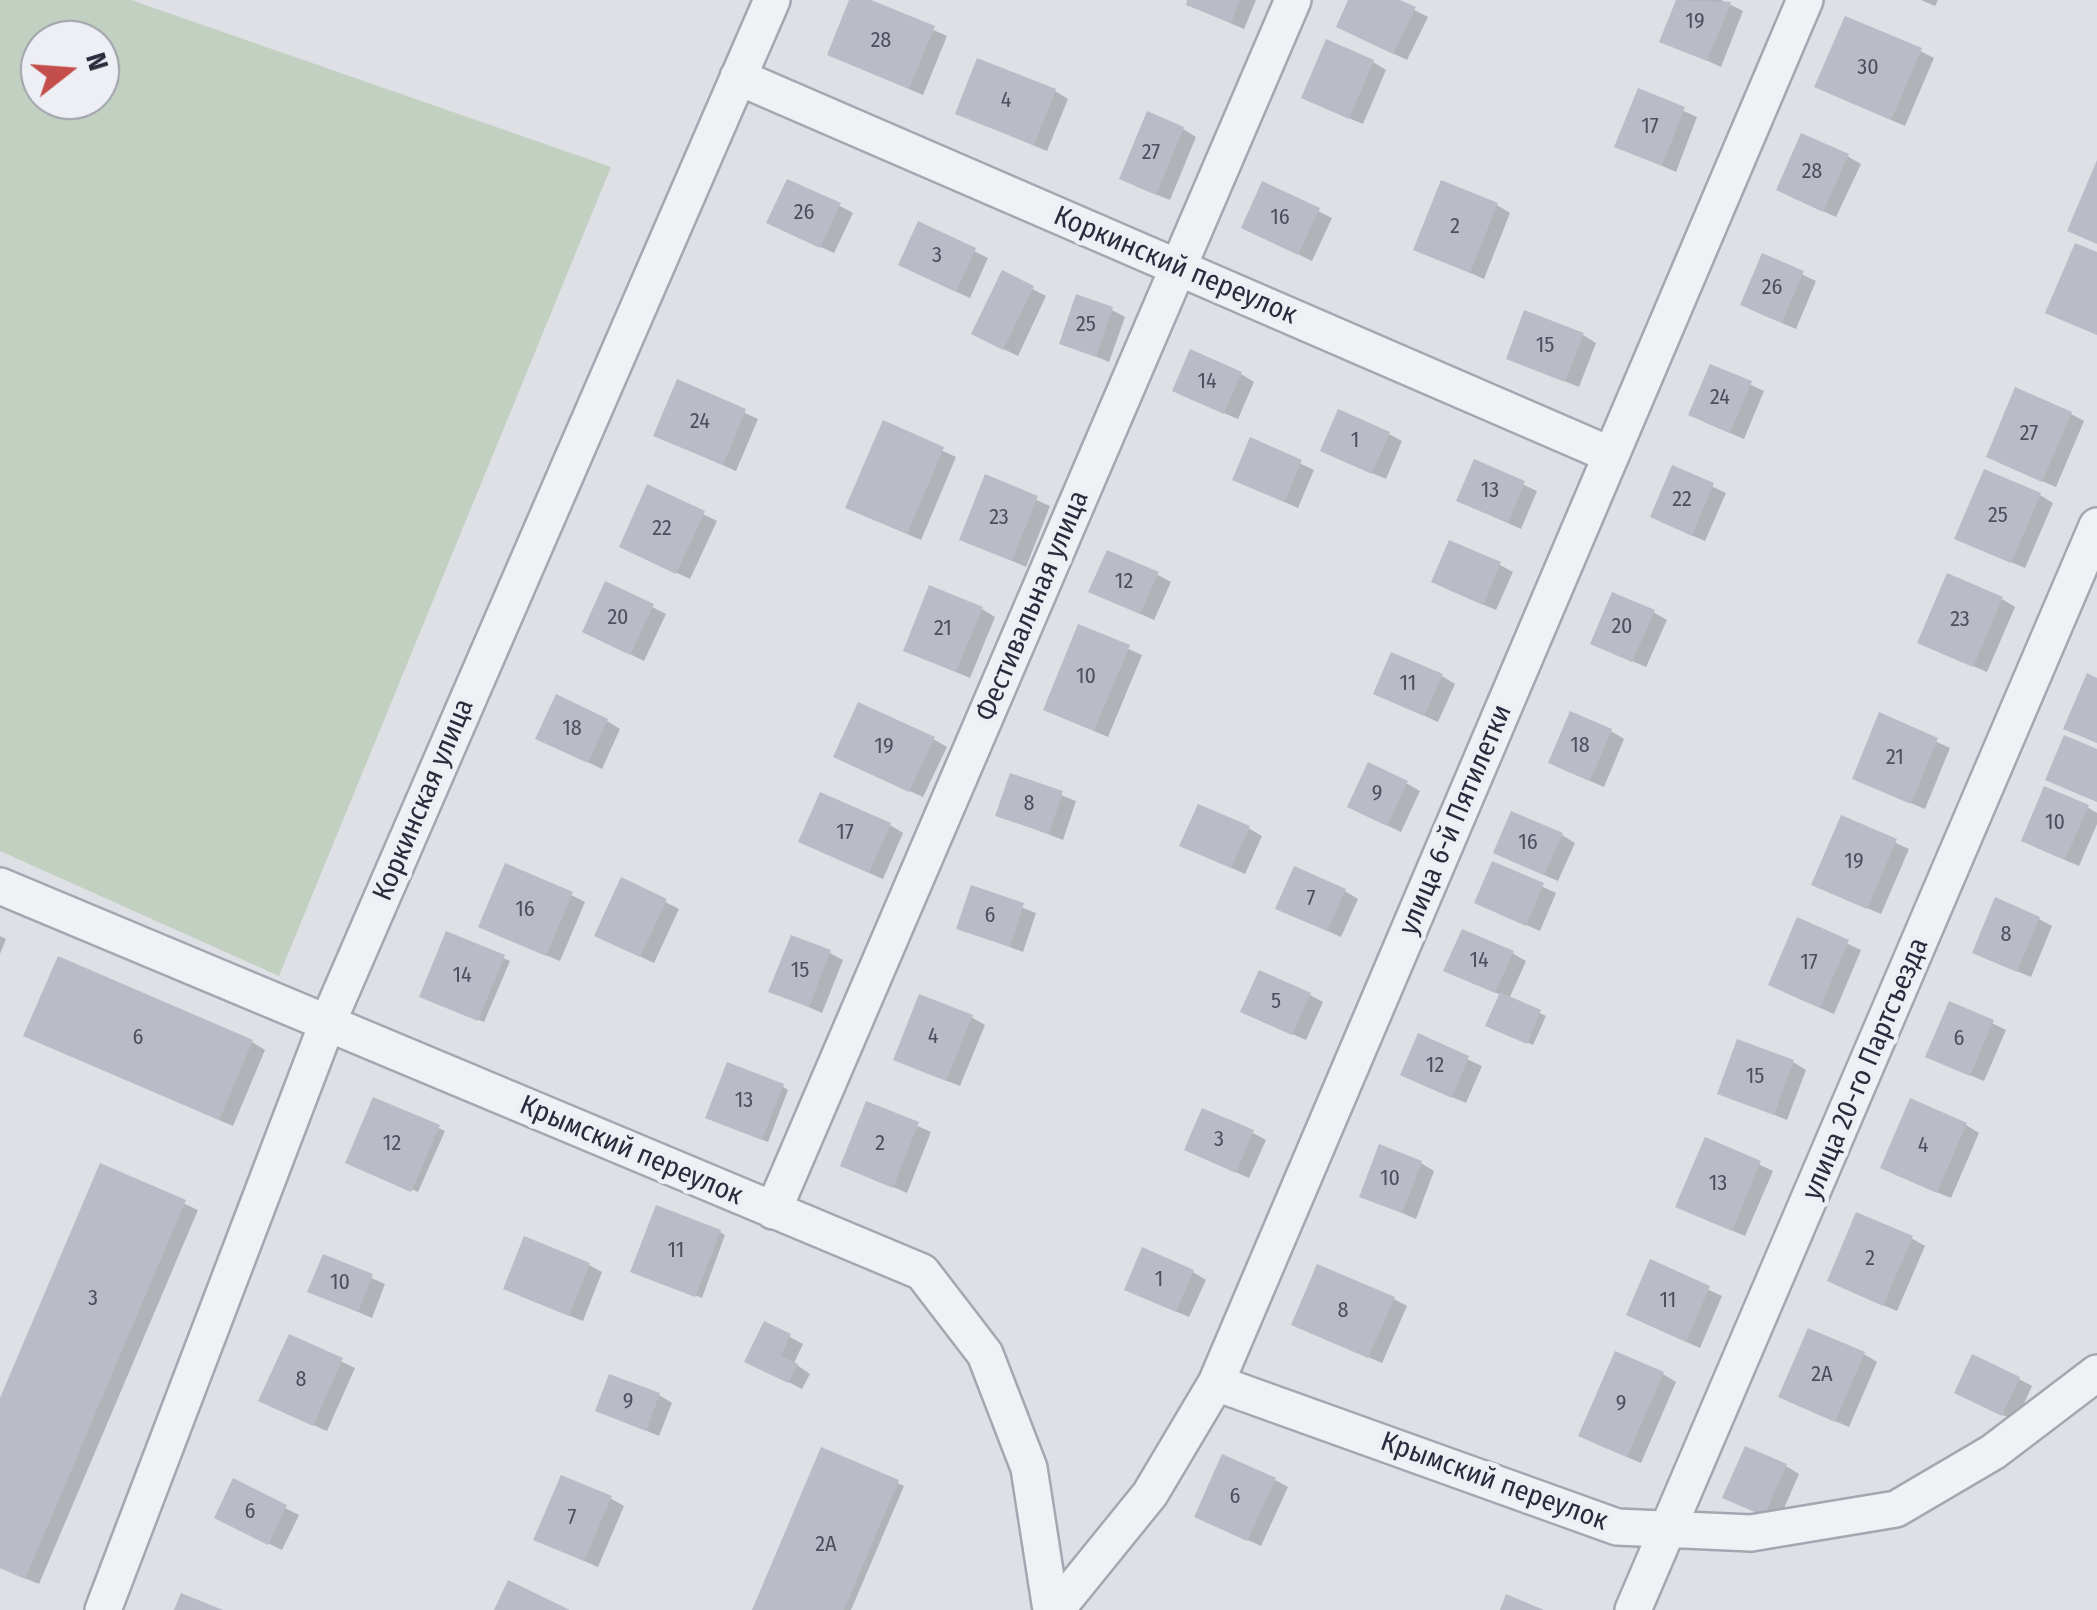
<!DOCTYPE html>
<html>
<head>
<meta charset="utf-8">
<style>
	body { margin:0 }
	#map { position:relative; width:2097px; height:1610px; overflow:hidden; background:#dee0e6; font-family:"Fira Sans Condensed",sans-serif }
	canvas { display:block }
	.north { position:absolute; left:20px; top:20px; width:100px; height:100px; box-sizing:border-box; background:#edeff4; border:2px solid #9ea1aa; border-radius:50%; rotate:73deg; font-size:28px; font-weight:700; line-height:40px; text-align:center; color:#282c3c }
	.north::after { content:''; display:block; margin:auto; width:35px; height:45px; background:#c44e4b; clip-path:polygon(50% 0,100% 100%,50% 72%,0 100%) }
</style>
</head>
<body>
<div id="map">
<canvas width="2097" height="1610"></canvas>
<div class="north">N</div>
</div>
<script>
const ctx = document.querySelector('canvas').getContext('2d');
ctx.lineJoin = 'round';
function fill(path, color) { ctx.fillStyle = color; ctx.fill(path, 'evenodd'); }
function trace(path, color, width, dash) { ctx.strokeStyle = color; ctx.lineWidth = width; ctx.lineCap = dash ? 'butt' : 'round'; ctx.setLineDash(dash || []); ctx.stroke(path); }
function label(font, color, halo, rows, align = 'center') {
  ctx.font = font + ' "Fira Sans Condensed",sans-serif'; ctx.lineWidth = 9; ctx.setLineDash([]); ctx.textBaseline = 'middle'; ctx.strokeStyle = halo; ctx.fillStyle = color; for (const [text, x, y, turn = 0] of rows) {
    ctx.save(); ctx.translate(x, y); ctx.rotate((+turn || 0) * Math.PI / 180); ctx.textAlign = isNaN(turn) ? turn : align; if (halo) ctx.strokeText(text, 0, 0); ctx.fillText(text, 0, 0); ctx.restore();
  }
}
const green = new Path2D(`
	M0 0H131L611 167 279 976 0 851ZM40 40H100V100H40Z`);
const shadow = new Path2D(`
	M852 0H865L947 36 923 95 843 61Z
	M1190 0H1256L1244 29 1202 11 1189 4Z
	M1351 0H1394L1428 17 1407 60 1352 34Z
	M1678 0H1721L1743 11 1721 67 1662 40Z
	M1921 0H1938L1935 6Z
	M1920 51 1934 58 1905 126 1831 94Z
	M1373 62 1386 70 1363 124 1318 105Z
	M1055 91 1068 99 1047 151 972 120Z
	M1639 91 1697 117 1676 172 1617 146Z
	M1183 129 1196 137 1170 200 1135 186Z
	M1847 156 1861 164 1836 217 1792 197Z
	M1263 184 1332 218 1312 261 1257 234Z
	M1497 205 1510 213 1484 279 1416 249Z
	M840 206 853 213 834 253 783 230Z
	M919 224 988 258 970 298 914 272Z
	M1763 256 1816 281 1796 329 1756 312Z
	M1003 274 1046 296 1018 356 987 341Z
	M1112 310 1125 317 1109 362 1062 342Z
	M1583 335 1596 343 1579 387 1509 358Z
	M1712 367 1764 391 1744 439 1704 422Z
	M1241 374 1254 382 1238 419 1188 398Z
	M678 382 758 419 736 471 670 442Z
	M2071 414 2084 421 2056 487 2002 464Z
	M884 424 956 457 921 540 861 514Z
	M1389 434 1402 441 1386 479 1336 458Z
	M1252 441 1314 470 1298 508 1248 486Z
	M1475 462 1537 491 1521 529 1472 507Z
	M1673 468 1726 493 1705 541 1666 524Z
	M987 478 1050 506 1026 567 962 539Z
	M649 487 717 521 690 579 635 553Z
	M2040 495 2053 503 2025 568 1971 545Z
	M1500 565 1513 572 1496 610 1447 589Z
	M1158 575 1171 582 1154 620 1105 598Z
	M607 584 666 614 644 661 598 638Z
	M2002 599 2015 607 1987 672 1933 649Z
	M982 609 995 617 970 678 920 657Z
	M1653 612 1667 620 1646 667 1606 650Z
	M1079 627 1142 655 1108 737 1059 716Z
	M1442 676 1455 684 1438 722 1389 700Z
	M1881 716 1950 748 1925 809 1868 785Z
	M607 721 620 729 602 769 552 745Z
	M1611 731 1624 739 1604 787 1564 770Z
	M933 739 947 747 923 797 850 764Z
	M1012 776 1076 801 1063 840 998 815Z
	M1406 783 1420 791 1401 832 1363 814Z
	M2087 807 2097 813V824L2079 866 2037 848Z
	M1842 818 1909 849 1881 914 1827 891Z
	M890 825 903 833 883 879 815 849Z
	M1248 828 1262 836 1245 874 1196 852Z
	M1562 835 1575 843 1558 881 1509 860Z
	M1494 864 1556 893 1540 931 1490 909Z
	M622 880 679 909 654 963 610 942Z
	M972 888 1036 913 1023 952 959 928Z
	M1345 891 1358 899 1341 937 1292 915Z
	M571 895 585 902 560 961 494 934Z
	M2039 919 2052 926 2031 977 1988 959Z
	M1798 921 1861 950 1834 1014 1784 992Z
	M447 934 510 961 484 1022 428 1000Z
	M0 936 6 939 0 954Z
	M830 953 843 960 822 1013 772 991Z
	M1512 953 1526 961 1509 999 1546 1016 1533 1045 1494 1028 1501 995 1460 977Z
	M1310 995 1323 1002 1306 1040 1257 1019Z
	M971 1017 985 1025 960 1086 909 1066Z
	M1992 1023 2006 1030 1984 1081 1941 1063Z
	M1419 1037 1482 1066 1466 1103 1416 1082Z
	M252 1042 265 1050 233 1126 40 1043Z
	M1793 1062 1806 1070 1787 1120 1720 1093Z
	M782 1086 788 1090 768 1142 714 1121Z
	M374 1100 445 1131 418 1192 348 1162Z
	M868 1104 931 1132 907 1193 843 1165Z
	M1966 1125 1979 1133 1951 1198 1896 1175Z
	M1253 1133 1266 1140 1249 1178 1200 1156Z
	M1706 1140 1773 1171 1745 1236 1691 1213Z
	M1421 1163 1434 1171 1416 1219 1362 1196Z
	M101 1166 198 1210 39 1584 0 1568V1405Z
	M720 1232 725 1235 702 1298 639 1274Z
	M1911 1238 1925 1246 1897 1311 1843 1288Z
	M324 1257 385 1284 372 1318 310 1291Z
	M1651 1263 1722 1296 1700 1348 1642 1322Z
	M589 1265 602 1272 583 1321 520 1296Z
	M1193 1272 1206 1280 1189 1317 1140 1296Z
	M1394 1299 1407 1306 1382 1363 1307 1331Z
	M766 1324 803 1344 794 1363 810 1374 802 1389 761 1368Z
	M290 1337 355 1368 327 1431 274 1408Z
	M1864 1354 1877 1362 1849 1427 1795 1404Z
	M1663 1374 1676 1382 1641 1463 1594 1443Z
	M2019 1379 2032 1386 2016 1421 1970 1400Z
	M659 1395 672 1403 659 1436 598 1410Z
	M822 1451 904 1486 851 1610H755Z
	M1786 1466 1799 1474 1778 1522 1739 1504Z
	M1275 1480 1288 1487 1261 1546 1211 1523Z
	M234 1482 299 1515 282 1550 230 1525Z
	M610 1498 624 1506 598 1567 550 1546Z`);
const building = new Path2D(`
	M849 0H871L935 26 909 89 827 55Z
	M1187 0H1240L1231 23 1186 5Z
	M1348 0H1400L1416 7 1393 54 1336 27Z
	M1676 0 1731 2 1707 61 1659 42Z
	M1845 16 1922 48 1891 120 1814 87Z
	M1326 39 1374 60 1349 119 1301 98Z
	M977 58 1056 89 1034 145 955 114Z
	M1638 88 1685 107 1662 166 1614 147Z
	M1147 111 1184 127 1156 195 1119 179Z
	M1801 133 1849 154 1823 212 1776 190Z
	M2097 160V244L2067 231Z
	M787 179 841 203 820 248 766 223Z
	M1441 180 1498 203 1470 273 1413 250Z
	M1262 181 1320 208 1298 255 1241 228Z
	M918 221 976 248 956 292 898 265Z
	M2075 243 2097 252V335L2045 313Z
	M1762 253 1804 271 1782 323 1740 305Z
	M1002 270 1034 286 1003 350 971 334Z
	M1076 294 1113 307 1096 357 1059 344Z
	M1524 310 1584 333 1565 382 1506 359Z
	M1190 349 1242 372 1224 414 1172 391Z
	M1710 364 1752 381 1730 433 1688 415Z
	M677 379 746 409 723 465 653 436Z
	M2015 387 2072 412 2042 482 1986 457Z
	M1338 409 1390 432 1372 474 1320 451Z
	M883 420 944 447 907 534 845 508Z
	M1250 437 1302 460 1284 502 1232 480Z
	M1474 459 1525 481 1508 523 1456 501Z
	M1672 465 1714 483 1692 536 1650 517Z
	M1984 469 2041 493 2011 563 1954 539Z
	M985 474 1038 496 1012 561 959 540Z
	M647 484 705 511 676 574 619 547Z
	M1449 540 1501 562 1483 605 1431 582Z
	M1107 550 1159 572 1140 614 1088 592Z
	M1947 573 2003 597 1973 667 1917 643Z
	M605 581 654 604 630 655 582 632Z
	M929 585 983 607 956 672 903 651Z
	M1612 592 1655 610 1632 662 1590 644Z
	M1078 624 1130 645 1094 731 1043 710Z
	M1391 652 1443 674 1424 716 1373 694Z
	M2087 673 2097 678V743L2063 729Z
	M556 694 608 719 588 763 535 739Z
	M858 702 935 737 909 792 833 757Z
	M1570 711 1612 729 1590 781 1548 763Z
	M1879 712 1938 738 1911 804 1852 779Z
	M2064 735 2097 749V802L2045 780Z
	M1368 762 1408 781 1387 826 1347 807Z
	M1010 773 1063 791 1049 834 995 816Z
	M2044 786 2089 805 2065 860 2021 841Z
	M820 792 891 823 869 873 798 842Z
	M1198 804 1250 826 1231 868 1179 846Z
	M1511 811 1563 833 1544 875 1493 853Z
	M1841 815 1897 839 1867 909 1811 885Z
	M1492 861 1544 883 1526 926 1474 903Z
	M505 863 573 892 546 956 478 927Z
	M1294 866 1346 889 1327 931 1275 909Z
	M621 877 667 899 640 957 594 936Z
	M971 885 1024 903 1010 947 956 929Z
	M1995 897 2040 917 2017 972 1972 953Z
	M1797 917 1849 940 1820 1008 1768 985Z
	M1462 929 1514 951 1495 993 1443 971Z
	M446 931 505 955 478 1021 419 997Z
	M791 935 831 950 809 1007 768 992Z
	M58 956 253 1040 219 1120 23 1036Z
	M1259 970 1311 993 1292 1035 1240 1012Z
	M1500 992 1541 1010 1527 1044 1485 1026Z
	M919 994 973 1015 946 1081 893 1060Z
	M1949 1001 1994 1020 1970 1076 1925 1057Z
	M1418 1033 1469 1056 1452 1098 1400 1075Z
	M1737 1039 1794 1060 1774 1115 1717 1094Z
	M727 1062 784 1084 762 1140 705 1118Z
	M373 1097 440 1125 411 1192 345 1163Z
	M1910 1098 1967 1123 1937 1193 1880 1168Z
	M866 1101 919 1122 893 1188 840 1166Z
	M1202 1108 1254 1130 1236 1173 1184 1150Z
	M1705 1137 1761 1161 1732 1231 1675 1207Z
	M1379 1144 1422 1161 1402 1213 1359 1197Z
	M100 1163 186 1200 25 1579 0 1568V1398Z
	M656 1205 721 1230 695 1297 630 1272Z
	M1856 1212 1913 1236 1883 1306 1827 1281Z
	M524 1236 590 1263 569 1316 503 1289Z
	M1142 1247 1194 1270 1176 1312 1124 1290Z
	M323 1254 373 1274 358 1312 307 1292Z
	M1650 1259 1710 1286 1686 1342 1626 1315Z
	M1317 1264 1395 1297 1368 1358 1291 1325Z
	M764 1321 791 1334 781 1356 798 1364 788 1383 744 1362Z
	M1808 1328 1865 1352 1835 1422 1778 1397Z
	M289 1334 343 1358 313 1426 258 1401Z
	M1615 1351 1664 1372 1627 1457 1578 1436Z
	M1972 1354 2020 1377 2002 1416 1954 1393Z
	M609 1374 660 1393 646 1431 595 1411Z
	M1745 1446 1787 1464 1764 1516 1722 1498Z
	M821 1447 899 1480 844 1610H752Z
	M1222 1454 1276 1478 1247 1541 1194 1517Z
	M561 1475 612 1496 584 1561 533 1540Z
	M233 1478 287 1505 268 1545 214 1518Z
	M508 1580 570 1610H494Z
	M181 1593 223 1610H174Z
	M1506 1594 1544 1610H1500Z`);
const minor = new Path2D(`
	M738 77 1611 455
	M0 886 922 1272 985 1354 1029 1468 1051 1610
	M773 1211 1293 0
	M1216 1383 1617 1527 1751 1533 1896 1509 1993 1452 2097 1373
	M103 1610 327 1024 772 0
	M1056 1610 1150 1494 1216 1383 1805 0
	M1633 1610 2097 526`);
const numberNames = [
	["19",1695,22],
	["28",881,41],
	["30",1868,68],
	["4",1006,101],
	["17",1650,127],
	["27",1151,153],
	["28",1812,172],
	["26",804,213],
	["16",1280,218],
	["2",1455,227],
	["3",937,256],
	["26",1772,288],
	["25",1086,325],
	["15",1545,346],
	["14",1207,382],
	["24",1720,398],
	["24",700,422],
	["27",2029,434],
	["1",1355,441],
	["13",1490,491],
	["22",1682,500],
	["25",1998,516],
	["23",999,518],
	["22",662,529],
	["12",1124,582],
	["20",618,618],
	["23",1960,620],
	["20",1622,627],
	["21",943,629],
	["10",1086,677],
	["11",1408,684],
	["18",572,729],
	["18",1580,746],
	["19",884,747],
	["21",1895,758],
	["9",1377,794],
	["8",1029,804],
	["10",2055,823],
	["17",845,833],
	["16",1528,843],
	["19",1854,862],
	["7",1311,899],
	["16",525,910],
	["6",990,916],
	["8",2006,935],
	["14",1479,961],
	["17",1809,963],
	["15",800,971],
	["14",462,976],
	["5",1276,1002],
	["4",933,1037],
	["6",138,1038],
	["6",1959,1039],
	["12",1435,1066],
	["15",1755,1077],
	["13",744,1101],
	["3",1219,1140],
	["12",392,1144],
	["2",880,1144],
	["4",1923,1146],
	["10",1390,1179],
	["13",1718,1184],
	["11",676,1251],
	["2",1870,1259],
	["1",1159,1280],
	["10",340,1283],
	["3",93,1299],
	["11",1668,1301],
	["8",1343,1311],
	["2А",1822,1375],
	["8",301,1380],
	["9",628,1402],
	["9",1621,1404],
	["6",1235,1497],
	["6",250,1512],
	["7",572,1518],
	["2A",826,1545]
];
const streetNames = [
	["Коркинский переулок",1175,266,23],
	["Фестивальная улица",1033,606,-67],
	["Коркинская улица",424,800,-67],
	["улица 6-й Пятилетки",1456,820,-67],
	["улица 20-го Партсъезда",1866,1069,-67],
	["Крымский переулок",631,1151,23],
	["Крымский переулок",1494,1482,20]
];
fill(green, '#c1d0c0');
fill(shadow, '#0003');
fill(building, '#b9bbc6');
trace(minor, '#a4a6b0', 40);
trace(minor, '#f0f1f5', 35);
label('22px', '#4c505e', null, numberNames);
label('28px', '#282c3c', '#edeff4', streetNames);
</script>
</body>
</html>
